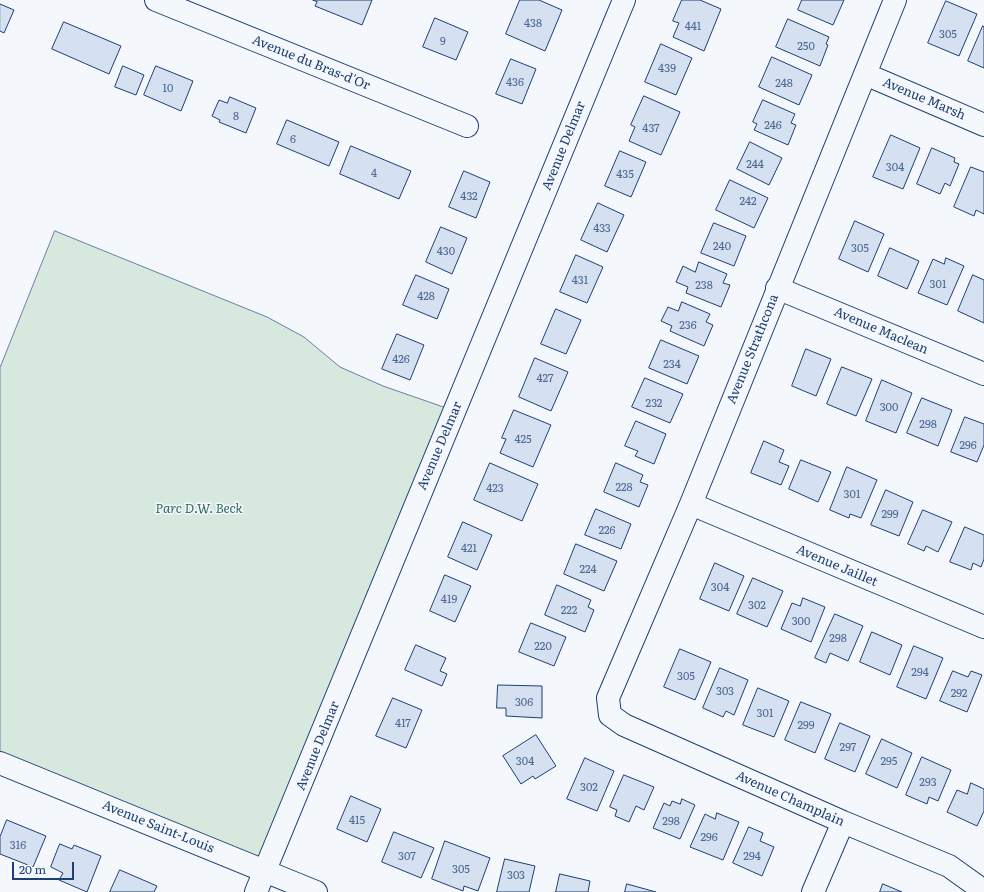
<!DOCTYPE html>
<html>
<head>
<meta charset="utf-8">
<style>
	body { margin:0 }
	#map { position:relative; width:984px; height:892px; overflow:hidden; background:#f4f7fb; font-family:Literata,serif }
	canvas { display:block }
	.scale { position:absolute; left:12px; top:862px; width:62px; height:18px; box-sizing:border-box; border:2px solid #1d3f73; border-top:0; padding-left:5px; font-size:12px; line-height:14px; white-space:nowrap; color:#1d3f73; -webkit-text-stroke:3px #f4f7fb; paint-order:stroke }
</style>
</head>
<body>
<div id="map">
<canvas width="984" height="892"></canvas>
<div class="scale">20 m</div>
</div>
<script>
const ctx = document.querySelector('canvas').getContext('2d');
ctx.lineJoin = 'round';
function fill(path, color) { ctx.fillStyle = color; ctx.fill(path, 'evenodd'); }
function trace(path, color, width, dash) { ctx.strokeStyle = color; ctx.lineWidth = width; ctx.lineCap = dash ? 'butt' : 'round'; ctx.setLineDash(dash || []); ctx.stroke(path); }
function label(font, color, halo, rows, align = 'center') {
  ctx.font = font + ' Literata,serif'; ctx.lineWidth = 3; ctx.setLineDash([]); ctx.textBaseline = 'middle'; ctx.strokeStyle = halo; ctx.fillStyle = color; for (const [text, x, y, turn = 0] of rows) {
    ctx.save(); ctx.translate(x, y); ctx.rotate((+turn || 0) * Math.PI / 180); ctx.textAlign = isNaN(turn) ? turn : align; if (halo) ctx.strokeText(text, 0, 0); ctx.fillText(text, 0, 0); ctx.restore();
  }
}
const green = new Path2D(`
	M55 231 267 317 304 337 340 367 383 386 452 410 266 871 0 763V368Z`);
const building = new Path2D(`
	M313 0H372L362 25 315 6 317 2Z
	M520 0H539L562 10 545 51 506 34Z
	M682 0H700L721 9 704 51 673 37 679 23 673 21Z
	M802 0H844L833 25 798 10Z
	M946 1 977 14 959 56 928 43Z
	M0 4 14 10 4 33 0 31Z
	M435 18 468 32 456 60 423 47Z
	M788 19 829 37 826 44 828 45 820 66 776 47Z
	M64 22 121 46 109 74 52 49Z
	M983 26 984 27V68L968 61Z
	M661 44 692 58 676 95 645 82Z
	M772 57 812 75 799 105 759 87Z
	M511 59 536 69 522 104 496 94Z
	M123 66 144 75 136 95 115 87Z
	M156 66 193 81 181 111 144 95Z
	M644 96 680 112 661 155 629 141 635 127 631 125Z
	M230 97 256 108 246 133 219 122 220 120 212 116 219 100 227 103Z
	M763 100 795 114 791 123 796 125 788 145 754 130 757 124 753 122Z
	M287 120 339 142 329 166 277 144Z
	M891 135 920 148 903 189 873 177Z
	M750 142 782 158 769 185 737 169Z
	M351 146 411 171 399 199 340 174Z
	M932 148 955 158 954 162 959 164 950 186 945 183 940 194 917 184Z
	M620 151 646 162 631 197 605 186Z
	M971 167 984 172V214L976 210 974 216 954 207Z
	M464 171 490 182 476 218 449 207Z
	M730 180 768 198 754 228 716 210Z
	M598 203 624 215 607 252 581 240Z
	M855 221 884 234 868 272 839 259Z
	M714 223 746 236 734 266 701 253Z
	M441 227 467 238 452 274 426 262Z
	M890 248 919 261 907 289 878 276Z
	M576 255 603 267 587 303 560 292Z
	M946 258 964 266 947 305 918 293 933 259 944 264Z
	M699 262 727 274 723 283 730 285 721 307 686 293 688 287 676 282 683 266 695 272Z
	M416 275 449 289 437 319 403 305Z
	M973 275 984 280V323L958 311Z
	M682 302 710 314 706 322 713 325 704 346 670 331 672 326 661 321 668 307 678 311Z
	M556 309 581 320 566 354 541 344Z
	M397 334 424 345 410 380 382 369Z
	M661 340 699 356 687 384 649 368Z
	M806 349 831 359 816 396 792 386Z
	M535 358 568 372 551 411 519 397Z
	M842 367 872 379 856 416 827 404Z
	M645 378 683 394 670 423 632 407Z
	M882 380 912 393 896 433 866 421Z
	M922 398 952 410 938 446 907 433Z
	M514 410 551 425 533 467 500 453 506 439 502 438Z
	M965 417 984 424V445L977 462 951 452Z
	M636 421 666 434 654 464 635 456 638 451 625 446Z
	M764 441 784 450 779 462 789 466 781 485 751 473Z
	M801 460 831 472 818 502 789 489Z
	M490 463 538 484 522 521 474 500Z
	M616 463 643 475 640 482 648 485 639 507 604 492Z
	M847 467 877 480 861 518 850 514 849 518 830 510Z
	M886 490 913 502 899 536 871 525Z
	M596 509 631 524 621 549 585 535Z
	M923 510 952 522 938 552 926 546 924 551 908 544Z
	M463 522 492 535 477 570 448 557Z
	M965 527 984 535V559L981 567 973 563 971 570 950 562Z
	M576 544 617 561 604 591 564 574Z
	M715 563 744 576 729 611 700 599Z
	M445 575 471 586 455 622 430 611Z
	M753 578 783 591 767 627 737 614Z
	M557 585 591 600 588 607 594 610 585 632 545 615Z
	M803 598 825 607 811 642 781 629 792 603 800 606Z
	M835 614 863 626 848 661 830 653 826 663 815 658Z
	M531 623 566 637 554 666 519 652Z
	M872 632 902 645 890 675 860 662Z
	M416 645 446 658 440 671 447 674 442 686 405 670Z
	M914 646 943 658 926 699 897 687Z
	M680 649 711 662 695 700 664 687Z
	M720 668 748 680 734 715 726 711 723 717 703 708Z
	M953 671 968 677 971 671 982 675 967 712 940 701Z
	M498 685 542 686V718L506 716V708H497Z
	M758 688 789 701 774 737 743 725Z
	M393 698 422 710 406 748 376 736Z
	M801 702 831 714 815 753 785 740Z
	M840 723 870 736 855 772 825 759Z
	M536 735 556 766 535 779 533 776 521 784 503 756Z
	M882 739 912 753 897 788 866 774Z
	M922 757 951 770 938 801 929 797 927 804 906 795Z
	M585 758 614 771 597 811 567 799Z
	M624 775 654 787 644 810 636 806 629 822 615 816 617 810 610 807Z
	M971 783 984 789V811L977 826 947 812 957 790 967 794Z
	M351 796 381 809 367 842 337 829Z
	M682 799 695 805 680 839 653 828 664 803 670 806 672 801 680 804Z
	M717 813 739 822 723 860 690 847 705 814 715 819Z
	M7 820 46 836 33 867 0 854V837Z
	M749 827 763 833 760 841 774 847 762 876 733 863Z
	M394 832 434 848 421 878 382 862Z
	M445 841 490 858 478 891 464 886 463 891 432 879Z
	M60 844 72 849 74 845 101 856 87 892 59 880 63 873 51 867Z
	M505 859 535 866 529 892H497Z
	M120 870 157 886 154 892H110Z
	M560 874 590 881 588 892H556Z
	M627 884 656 892H625Z
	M883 884 902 892H880Z`);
const minor = new Path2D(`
	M156 0 467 126
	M895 0 691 504 608 698 610 715 624 725 843 822 949 866 984 891
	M865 74 984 125
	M777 288 984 374
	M691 504 984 627
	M0 763 316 892
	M256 892 624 0
	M813 892 843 822`);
const numberNames = [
	["438",533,24],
	["441",693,27],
	["305",948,35],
	["9",443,42],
	["250",806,47],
	["439",667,69],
	["436",515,83],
	["248",784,84],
	["10",168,89],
	["8",236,117],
	["246",773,126],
	["437",651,129],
	["6",293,140],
	["244",755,165],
	["304",895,168],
	["4",374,174],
	["435",625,175],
	["432",469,197],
	["242",748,202],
	["433",602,229],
	["240",722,247],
	["305",860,249],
	["430",446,252],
	["431",580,281],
	["301",938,285],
	["238",704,286],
	["428",426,297],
	["236",688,326],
	["426",401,360],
	["234",672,365],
	["427",545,379],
	["232",654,404],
	["300",889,408],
	["298",928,425],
	["425",523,440],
	["296",968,446],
	["228",624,488],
	["423",495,489],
	["301",852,495],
	["299",890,515],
	["226",607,531],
	["421",469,549],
	["224",588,570],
	["304",720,588],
	["419",449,600],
	["302",757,606],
	["222",569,611],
	["300",801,622],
	["298",838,639],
	["220",543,647],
	["294",920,673],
	["305",686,677],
	["303",725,692],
	["292",959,694],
	["306",524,703],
	["301",765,714],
	["417",403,724],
	["299",806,726],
	["297",848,748],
	["304",525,762],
	["295",889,762],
	["293",928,783],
	["302",589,788],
	["415",357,821],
	["298",671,822],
	["296",709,838],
	["316",18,846],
	["307",407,857],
	["294",752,857],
	["305",461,870],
	["303",516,876]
];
const streetNames = [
	["Avenue du Bras-d'Or",311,63,22],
	["Avenue Marsh",924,99,23],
	["Avenue Delmar",564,146,-68],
	["Avenue Maclean",881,331,23],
	["Avenue Strathcona",753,349,-68],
	["Avenue Delmar",440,446,-67],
	["Avenue Jaillet",837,566,23],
	["Avenue Delmar",318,746,-68],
	["Avenue Champlain",790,799,24],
	["Avenue Saint-Louis",158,827,22]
];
const parkNames = [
	["Parc D.W. Beck",199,509]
];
fill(green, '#d7e8df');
trace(green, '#687fa3', 1);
fill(building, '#d5e0f0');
trace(building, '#1d3f73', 1);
trace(minor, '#1d3f73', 24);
trace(minor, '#f4f7fb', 22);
label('11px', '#4b6792', null, numberNames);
label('13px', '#1d3f73', '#f4f7fb', streetNames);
label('italic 13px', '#2c6c60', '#f4f7fb', parkNames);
</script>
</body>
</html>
